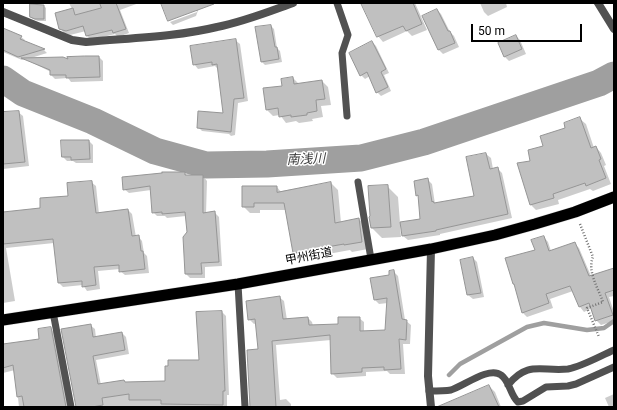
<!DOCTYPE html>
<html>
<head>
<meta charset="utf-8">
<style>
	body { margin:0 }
	#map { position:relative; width:617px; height:410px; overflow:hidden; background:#fff; font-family:Roboto,sans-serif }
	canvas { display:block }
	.frame { position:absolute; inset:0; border:4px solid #000; pointer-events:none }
	.scale { position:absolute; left:471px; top:24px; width:111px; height:18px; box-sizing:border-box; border:2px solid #000; border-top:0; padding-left:5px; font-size:12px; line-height:14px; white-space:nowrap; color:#000; -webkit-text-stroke:3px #fff; paint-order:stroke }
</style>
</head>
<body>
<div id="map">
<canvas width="617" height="410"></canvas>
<div class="frame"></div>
<div class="scale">50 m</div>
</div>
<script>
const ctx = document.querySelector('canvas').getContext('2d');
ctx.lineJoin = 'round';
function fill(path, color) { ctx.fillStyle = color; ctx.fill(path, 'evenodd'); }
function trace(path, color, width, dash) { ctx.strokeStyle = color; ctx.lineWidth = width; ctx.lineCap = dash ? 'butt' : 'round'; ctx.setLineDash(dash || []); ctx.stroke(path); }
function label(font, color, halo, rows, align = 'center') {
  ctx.font = font + ' Roboto,"Noto Sans JP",sans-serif'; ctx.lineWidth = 3; ctx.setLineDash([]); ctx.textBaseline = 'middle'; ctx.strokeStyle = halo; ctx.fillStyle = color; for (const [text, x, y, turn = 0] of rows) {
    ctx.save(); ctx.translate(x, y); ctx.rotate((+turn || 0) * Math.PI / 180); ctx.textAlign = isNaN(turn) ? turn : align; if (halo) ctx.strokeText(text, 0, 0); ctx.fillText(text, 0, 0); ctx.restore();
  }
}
const shadow = new Path2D(`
	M69 3H139L120 10 129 33 118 37 115 34 91 40 87 36 86 31 70 35 64 33 60 28 72 9Z
	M162 3H199L200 5 196 16 173 25 170 22 197 12 196 10 169 20V21Z
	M362 3H415L427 30 412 36 407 31 383 42 378 36Z
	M480 3H506L507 7 488 16 484 12Z
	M44 6 46 8V21H38L33 19 31 17Z
	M437 10 441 14 450 32 454 36 459 47 443 54 439 50 424 17Z
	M271 26 274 29 277 48 280 51 282 62 265 65 262 62Z
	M3 28 21 37 25 40 24 41 44 50 47 53 31 58 69 60 99 57 103 61V81L71 82 68 78 55 79 51 75V72L25 59 22 60 3 52Z
	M516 36 520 40 526 54 509 61 505 57 499 43Z
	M235 40 240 44 248 101 238 103 235 135 231 136 229 134 202 131 198 127 225 114 218 69 215 66 198 69 194 64Z
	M372 42 376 46 389 73 384 75 391 91 381 96 377 92 370 76 365 79 361 75Z
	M293 78 299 84 322 81 328 87 331 105 321 106 323 117 312 119 313 121 299 123 296 121 286 123 280 115 273 116 267 110 283 86Z
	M18 112 23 116 29 166 3 169V113Z
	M580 119 586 124 594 148 596 147 601 153 606 165 604 166 611 184 593 191 590 189 558 200 559 204 536 210 531 205 519 164 532 161 544 147Z
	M89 141 93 145V163H76L73 161H67L63 157Z
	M486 154 491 158 493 169 497 168 502 173 512 218 440 234V235L408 240 403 236 401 225H400L401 237 382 238 372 228 387 186 398 197 400 223 421 220 419 197 417 195 427 179 432 184 435 204 475 196Z
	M184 173 188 176H203L207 181 206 214 215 213 219 217 222 266 205 267V278H190L186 274 188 232 186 216 167 218 165 216H157L153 212 151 190 129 193 124 189Z
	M91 182 96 186 99 214 128 210 132 214 136 237 138 236 142 241 144 253 147 256 149 273 125 275 120 271V269L98 271 100 289 87 291 83 285 63 287 59 283 54 243 6 248 15 301 3 303V216L42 209 69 197Z
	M331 183 338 190 341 223 359 219 366 226 368 249 352 252 350 250 301 259 294 252 286 210H260V213H250L243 206 277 187 281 192Z
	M544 237 548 242 551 251 574 243 579 248 591 276 614 269V296L609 297 614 312V321L601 325 596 320 592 308 584 312 580 307 573 291 550 299 553 308 527 317 522 312 515 286 513 284Z
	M473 258 477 262 484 297 473 299 468 295 461 261Z
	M393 271 398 276 405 320 411 325 410 344H403L405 374H390L387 371 366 372V376L337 378 332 373 331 340 276 345 280 400 286 399 291 404V407H251L259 350 257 323 254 324 249 319 279 297 284 301 287 320 308 318 312 322 313 326 339 325 359 318 364 322V332L386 331 388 303 379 304 375 300Z
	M222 312 226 316 229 395H227V407H77L90 325 95 329 96 338 122 333 126 337 129 354 96 360 101 385 125 383 166 382 200 361Z
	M50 328 55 333 69 407H19L15 370 3 373V347L40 340Z
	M489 386 495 392 501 407H452Z
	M614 394V407H609L605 398Z`);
const stream = new Path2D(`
	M449 375 460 364 527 327 544 323 587 330 604 328 614 321`);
const river = new Path2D(`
	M3 79 23 93 93 121 155 151 206 165 267 164 361 158 424 142 599 83 614 75`);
const building = new Path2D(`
	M100 3H116L126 29 113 33 112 30 86 36 83 26 66 31 59 29 55 13 73 8 75 15 101 8Z
	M161 3H213L214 4 168 21Z
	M361 3H413L422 24 406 31 403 26 377 37Z
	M30 4 44 5V19H35L30 17Z
	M437 9 448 31H450L455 43 438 50 422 16Z
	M271 25 275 47H277L279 59 261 62 255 27Z
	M3 28 22 36 20 39 45 49 18 57 3 50Z
	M516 35 522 49 504 57 498 43Z
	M236 39 244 98 234 99 231 132 197 128 198 111 223 113 217 64 212 65V62L193 65 190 46Z
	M372 41 386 69 381 72 388 87 376 93 367 72 360 76 349 53Z
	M85 56H99L100 77 66 78V75H50V70L21 58 63 57 68 59 67 57Z
	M293 77 294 84 322 80 325 99 316 100 317 111 307 113V115L291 117V115L279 117 278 108 266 110 263 88 282 86 281 79Z
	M19 111 25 162 3 164V112Z
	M580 117 591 148 596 146 601 159 599 160 606 178 586 186 585 183 553 194 554 198 530 205 517 163 530 161 528 150 543 146 540 136 565 128 564 123Z
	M61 140H89L90 159 71 160V157H62Z
	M486 153 490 169 498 167 508 214 436 230V231L402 236 400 222 420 219 418 195 416 196 414 181 428 178 432 202 433 201 434 203 474 196 466 157Z
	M162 172H185V175H203V213L215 211 219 262 201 263 202 274H185L183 237 187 232 185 212 162 214V212L152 213 150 186 123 190 122 177 162 173Z
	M92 181 96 213 128 209 132 236 139 235 141 251H143L145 269 119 272V265L94 267 96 285 82 287V281L58 283 53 239 3 244V212L40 208V198L68 196 67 183Z
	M331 182 335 223 359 218 362 242 344 245V244L293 253 284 203H254V207H242V186H277V192Z
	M388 185 391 227 371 228 369 217 370 216 368 186Z
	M544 236 549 251 575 242 589 276 614 268V290L605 293 613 315 595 321 589 303 579 307 570 286 546 294 549 303 522 313 514 284H513L505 258 535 250 531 240Z
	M473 257 481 293 467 295 460 260Z
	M394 270 402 319 407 320 406 340 399 339 401 369 384 370V367L362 368V372L331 374 330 335 272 341 276 407H250L247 350 258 349 255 319 248 320 246 301 280 296 283 319 308 317 309 325 338 324V317H360V331L385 330 387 298 374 300 370 278 389 275V271Z
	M222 311 225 391H223V405L161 404V400H129V394L102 398 103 405 92 407H76L61 329 91 324 93 337 122 332 125 350 93 356 98 384 124 380 125 382 165 381V366H168V360H199L196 312Z
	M51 327 66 407H24L22 396 17 397 13 365 3 368V344L39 339 38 329Z
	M489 385 499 407H437Z`);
const path = new Path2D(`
	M580 224 593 257C587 271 598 288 603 302L587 308 599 337`);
const service = new Path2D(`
	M337 3 348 35 342 53 347 116
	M358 182 371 259
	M238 284 245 407
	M53 312 71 407
	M508 385C528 360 542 372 568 369 583 366 600 356 614 350
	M429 391C436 391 445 391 451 390 464 386 489 366 501 375 510 381 510 395 518 402L523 401 546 387 568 386 576 384 614 367`);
const minor = new Path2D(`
	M3 12 72 40 86 42C128 38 176 37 217 27 243 22 268 12 293 3`);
const tertiary = new Path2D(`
	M598 3 614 29
	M431 249 428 376 431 407`);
const trunk = new Path2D(`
	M3 320 238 284 431 249 495 235 535 224 575 212 614 197`);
const streetNames = [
	["甲州街道",309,257,-11]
];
const waterNames = [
	["南浅川",306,160,-2]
];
fill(shadow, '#0003');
trace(stream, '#9f9f9f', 4.5);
trace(river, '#9f9f9f', 27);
fill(building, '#c0c0c0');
trace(building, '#959595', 1);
trace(trunk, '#dbdbdb', 12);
trace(path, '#737373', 2.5, [1, 2]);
trace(service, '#515151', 7);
trace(minor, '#515151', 8);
trace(tertiary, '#515151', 8);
trace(trunk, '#000', 11);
label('12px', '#000', '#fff', streetNames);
label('italic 13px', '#404040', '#fff', waterNames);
</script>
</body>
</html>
